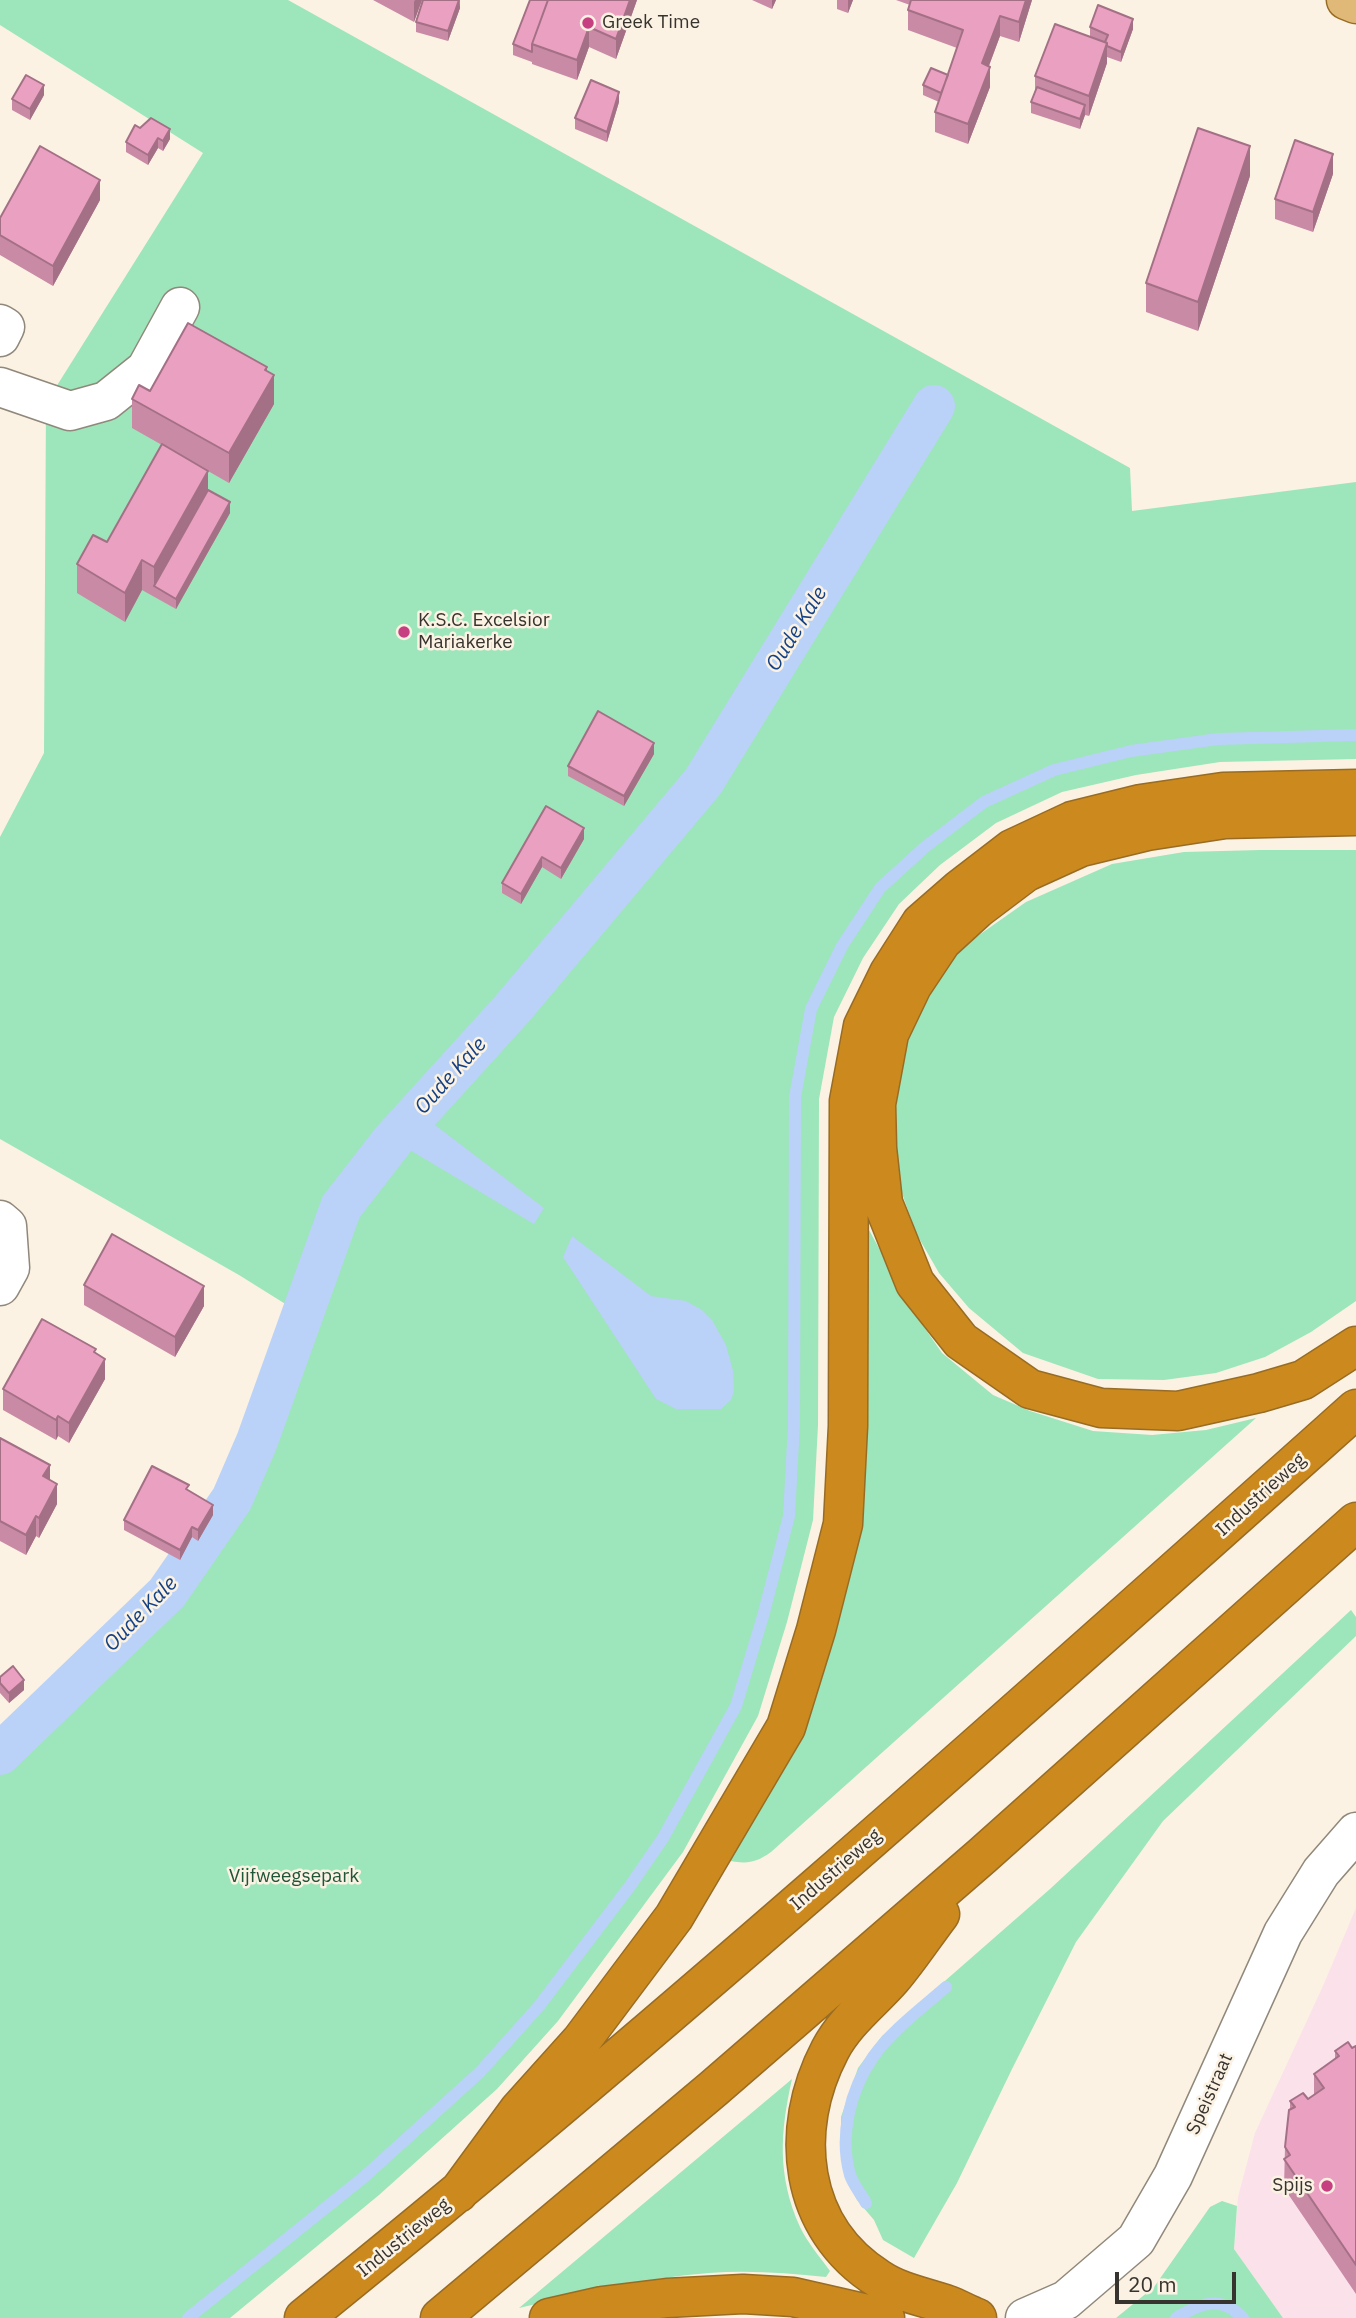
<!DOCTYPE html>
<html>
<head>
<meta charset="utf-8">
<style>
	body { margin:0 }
	#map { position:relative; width:1356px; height:2318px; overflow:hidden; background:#fbf2e3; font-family:"IBM Plex Sans",sans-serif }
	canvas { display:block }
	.scale { position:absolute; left:1115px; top:2272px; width:121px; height:32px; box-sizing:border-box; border:4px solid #37332e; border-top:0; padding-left:9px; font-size:21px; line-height:24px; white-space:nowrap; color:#37332e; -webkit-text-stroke:5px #fbf2e3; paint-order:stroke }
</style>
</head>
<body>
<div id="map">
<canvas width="1356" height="2318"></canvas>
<div class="scale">20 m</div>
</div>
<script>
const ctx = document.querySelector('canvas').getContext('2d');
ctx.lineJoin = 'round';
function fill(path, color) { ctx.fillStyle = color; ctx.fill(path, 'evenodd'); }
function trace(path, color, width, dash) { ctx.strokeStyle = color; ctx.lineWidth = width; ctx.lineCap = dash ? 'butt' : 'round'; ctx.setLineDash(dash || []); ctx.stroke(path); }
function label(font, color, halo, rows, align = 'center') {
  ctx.font = font + ' "IBM Plex Sans",sans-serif'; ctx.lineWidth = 5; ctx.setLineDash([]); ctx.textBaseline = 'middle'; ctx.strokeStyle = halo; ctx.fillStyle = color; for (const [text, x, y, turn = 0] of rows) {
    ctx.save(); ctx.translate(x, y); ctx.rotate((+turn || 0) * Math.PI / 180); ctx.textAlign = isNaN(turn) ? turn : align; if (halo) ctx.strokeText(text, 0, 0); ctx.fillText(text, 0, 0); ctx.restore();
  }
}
const industrial = new Path2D(`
	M1356 1908V2318H1283L1234 2249 1238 2197 1255 2133 1323 1986Z`);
const green = new Path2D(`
	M0 0H288L1130 468 1132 511 1356 482V759L1220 762 1136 775 1062 792 996 823 940 865 899 904 863 958 834 1017 819 1099 818 1425 813 1520 787 1622 758 1716 683 1852 558 2021 497 2089 379 2195 230 2318H0V1754L167 1593 232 1499 258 1441 303 1315 239 1275 0 1139V837L44 753 46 403 203 153 0 25Z
	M1260 850H1356V1301L1311 1332 1265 1357 1216 1373 1164 1380 1098 1379 1023 1353 969 1308 939 1273 916 1233 897 1179 891 1127 896 1063 922 997 962 947 1026 902 1112 864 1184 852Z
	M863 1219 915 1314 942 1353 993 1395 1030 1411 1093 1431 1152 1435 1206 1430 1256 1418 771 1852C754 1864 746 1864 725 1860L815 1681Z
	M1351 1610 1356 1617V1636L1163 1821 1076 1942 1012 2069 957 2183 914 2258 883 2240 874 2220 857 2200 846 2179 841 2149V2117L858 2068 882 2036 1050 1889Z
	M792 2079C780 2132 777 2176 800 2227 807 2242 820 2257 830 2271L826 2277C787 2273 748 2270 709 2273 645 2278 581 2293 519 2308Z
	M1222 2201 1237 2206 1234 2249 1283 2318H1116L1154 2287 1210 2207Z`);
const water = new Path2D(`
	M418 1112 544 1208 534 1224 393 1140Z
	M572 1236 651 1296 686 1301 702 1310 712 1320 726 1345 733 1371 734 1391 731 1400 721 1409H676L656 1399 563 1257Z`);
const stream = new Path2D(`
	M866 2203C861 2194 853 2184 850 2175 839 2136 850 2090 873 2057 891 2031 922 2008 946 1987
	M188 2318 364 2177 480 2072 539 2006 630 1886 663 1838 736 1706 763 1616 789 1516 794 1424 795 1097 811 1009 842 946 880 888 925 847 984 802 1054 770 1131 751 1218 739 1356 735
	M1176 2318C1200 2303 1221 2295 1243 2318`);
const canal = new Path2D(`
	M0 1754 167 1593 232 1499 257 1441 341 1207 393 1140 512 1009 703 782 934 406`);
const minor = new Path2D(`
	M0 324 5 327 0 337
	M0 387 70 411 106 401 146 369 180 307
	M0 1220 7 1226 10 1268 0 1286
	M1025 2318 1066 2300 1136 2240 1173 2176 1283 1933 1321 1872 1356 1832`);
const major = new Path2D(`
	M1346 0 1356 4`);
const highway = new Path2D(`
	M1356 816 1225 819 1147 831 1081 847 1026 872 977 909 942 941 912 986 889 1034 876 1104 877 1148 883 1203 915 1283 961 1341 1030 1389 1101 1408 1178 1411 1259 1393 1303 1380 1356 1346
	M940 1914C924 1935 909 1958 892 1978 872 2001 845 2021 830 2050 788 2130 798 2228 879 2279 900 2293 925 2297 948 2305 958 2309 967 2314 977 2318
	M458 2193 519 2110 581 2041 674 1917 786 1727 816 1630 843 1524 848 1426 849 1101 863 1026 889 973 921 923 960 889 1012 849 1072 821 1141 804 1223 792 1356 789
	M304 2318C665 2027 1010 1718 1356 1409
	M440 2318 713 2089 982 1856 1356 1522
	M549 2318 602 2306 667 2298 743 2294 793 2297 885 2318`);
const wall = new Path2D(`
	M373 0H422L414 22Z
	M460 0V8L448 41 416 32V22Z
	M530 0H637L616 59 589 47 577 80 532 64V62L513 55V44Z
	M752 0H776L772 9Z
	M837 0H853L848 13 837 9Z
	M896 0H1032L1019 42 1000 36 989 66 990 87 968 144 935 132V112L939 102 923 95V85L948 75 957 48 908 30V10L910 5Z
	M1090 27 1133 29 1121 62 1107 57V63L1089 116 1085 115 1080 129 1031 113V102L1035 91V76L1090 37Z
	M44 95 30 120 12 110V99Z
	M619 102 607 142 575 129V118Z
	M140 128 170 139 163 151 158 148 148 165 126 152V142Z
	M1333 174 1313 232 1275 219V199Z
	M1250 176 1198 331 1146 312V283Z
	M100 200 53 286 0 255V218Z
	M267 371 274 404 229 483 208 471V490L230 513 176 609 142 590 125 622 77 593V564L107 542 162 445 132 428V399L150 391Z
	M654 754 624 806 568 776V766Z
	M546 806 584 839 561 879 542 867 521 904 502 893V883Z
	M84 1285 204 1306 175 1357 84 1305Z
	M96 1353 105 1379 69 1443 58 1436 56 1440 3 1410V1389Z
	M0 1438 50 1480 57 1504 39 1538 36 1536 26 1555 0 1541Z
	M189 1490 213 1515 198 1541 192 1537 180 1560 124 1530V1520Z
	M0 1677 24 1690 9 1703 0 1693Z
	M1356 2046V2294L1284 2188 1285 2147 1290 2110V2101L1308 2099 1314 2095V2074L1335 2059V2051L1352 2048Z`);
const shadedWall = new Path2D(`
	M415 0H422L414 22V2Z
	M459 0 460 8 448 41V31Z
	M630 0H637L616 59V39Z
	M772 0H776L772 9Z
	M848 0H853L848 13Z
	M1026 0H1032L1019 42V22Z
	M1000 16V36L982 84V63Z
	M1133 19V29L1121 62V52Z
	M589 27V47L577 80V60Z
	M1107 43V63L1089 116V96Z
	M990 67V87L968 144V124Z
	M44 85V95L30 120V109Z
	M619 92V102L607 142V132Z
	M1085 105V115L1080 129V119Z
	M170 129V139L163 151V141Z
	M158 138V148L148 165V155Z
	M1250 146V176L1198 331V302Z
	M1333 154V174L1313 232V212Z
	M100 180V200L53 286V266Z
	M267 367V388L274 375V404L229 483V453Z
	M208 471V500L154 586V567Z
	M230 502V513L176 609V599Z
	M142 560V590L125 622V593Z
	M654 743V754L624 806V796Z
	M584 828V839L561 879V868Z
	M542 857V867L521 904V894Z
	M204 1286V1306L175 1357V1337Z
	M105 1359V1379L69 1443V1423Z
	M58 1416V1436L56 1440V1420Z
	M50 1465V1486L43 1476Z
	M57 1484V1504L39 1538V1518Z
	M213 1505V1515L198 1541V1530Z
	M36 1516V1536L26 1555V1535Z
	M192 1527V1537L180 1560V1550Z
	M24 1680V1690L9 1703V1693Z`);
const building = new Path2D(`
	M423 0H459L448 31 416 22Z
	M530 0H548L532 44V52L513 44Z
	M548 0H630L616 39 589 27 577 60 532 44Z
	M911 0H1026L1019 22 1000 16 982 63 990 67 968 124 935 112 963 30 908 10Z
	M1098 5 1133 19 1121 52 1107 46V43L1105 42 1108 35 1090 27Z
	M1055 24 1107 43 1089 96 1035 76Z
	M931 68 948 75 941 93 923 85Z
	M26 75 44 85 30 109 12 99Z
	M591 80 619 92 607 132 575 118Z
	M1037 87 1085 105 1080 119 1031 102Z
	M151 118 170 129 163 141 158 138 148 155 126 142 135 125 140 128Z
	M1198 128 1250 146 1198 302 1146 283Z
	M1295 140 1333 154 1313 212 1275 199Z
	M40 146 100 180 53 266 0 235V218Z
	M188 323 267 367 265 370 274 375 229 453 132 399 139 385 150 391Z
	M162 444 208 471 154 567 142 560 125 593 77 564 93 535 107 542Z
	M208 490 230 502 176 599 154 586Z
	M598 711 654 743 624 796 568 766Z
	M546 806 584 828 561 868 542 857 521 894 502 883Z
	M112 1234 204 1286 175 1337 84 1285Z
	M42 1319 96 1349 94 1352 105 1359 69 1423 58 1416 56 1420 3 1389Z
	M0 1438 50 1465 43 1476 57 1484 39 1518 36 1516 26 1535 0 1521Z
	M152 1466 189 1485 186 1489 213 1505 198 1530 192 1527 180 1550 124 1520Z
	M13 1666 24 1680 9 1693 0 1683V1677Z
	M1348 2042 1352 2048 1356 2046V2265L1284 2159 1290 2155 1285 2147 1289 2110 1295 2107 1290 2101 1303 2093 1308 2099 1324 2088 1314 2074 1339 2056 1335 2051Z`);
const markers = [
	[588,23,7,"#c64081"],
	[404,632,7,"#c64081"],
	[1327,2186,7,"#c64081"]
];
const poiNames = [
	["Greek Time",602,23],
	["K.S.C. Excelsior",418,621],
	["Mariakerke",418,643],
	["Spijs",1313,2186,"right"]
];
const streetNames = [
	["Industrieweg",1261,1495,-42],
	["Industrieweg",836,1870,-41],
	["Speistraat",1210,2094,-66],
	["Industrieweg",404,2238,-39]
];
const parkNames = [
	["Vijfweegsepark",294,1877]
];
const waterNames = [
	["Oude Kale",797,629,-58],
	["Oude Kale",451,1076,-48],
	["Oude Kale",141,1614,-46]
];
fill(industrial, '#fae1ea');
fill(green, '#9de5ba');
fill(water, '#bad2f7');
trace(stream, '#bad2f7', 12);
trace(canal, '#bad2f7', 42);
trace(minor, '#90887b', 41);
trace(major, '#986c24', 41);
trace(highway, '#986c24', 41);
trace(minor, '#fff', 38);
trace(major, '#e0b978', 38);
trace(highway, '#cc8a1e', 38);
fill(wall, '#c98aa5');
fill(shadedWall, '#a47086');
fill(building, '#eaa0c0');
trace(building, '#a47086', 2);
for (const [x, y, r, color] of markers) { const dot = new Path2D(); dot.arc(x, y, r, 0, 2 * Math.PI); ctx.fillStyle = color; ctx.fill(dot); trace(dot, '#fbf2e3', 2.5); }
label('19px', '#37332e', '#fbf2e3', poiNames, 'left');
label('19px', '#37332e', '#fbf2e3', streetNames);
label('19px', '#1e5639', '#fbf2e3', parkNames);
label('italic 21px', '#134186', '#fbf2e3', waterNames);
</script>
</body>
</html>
